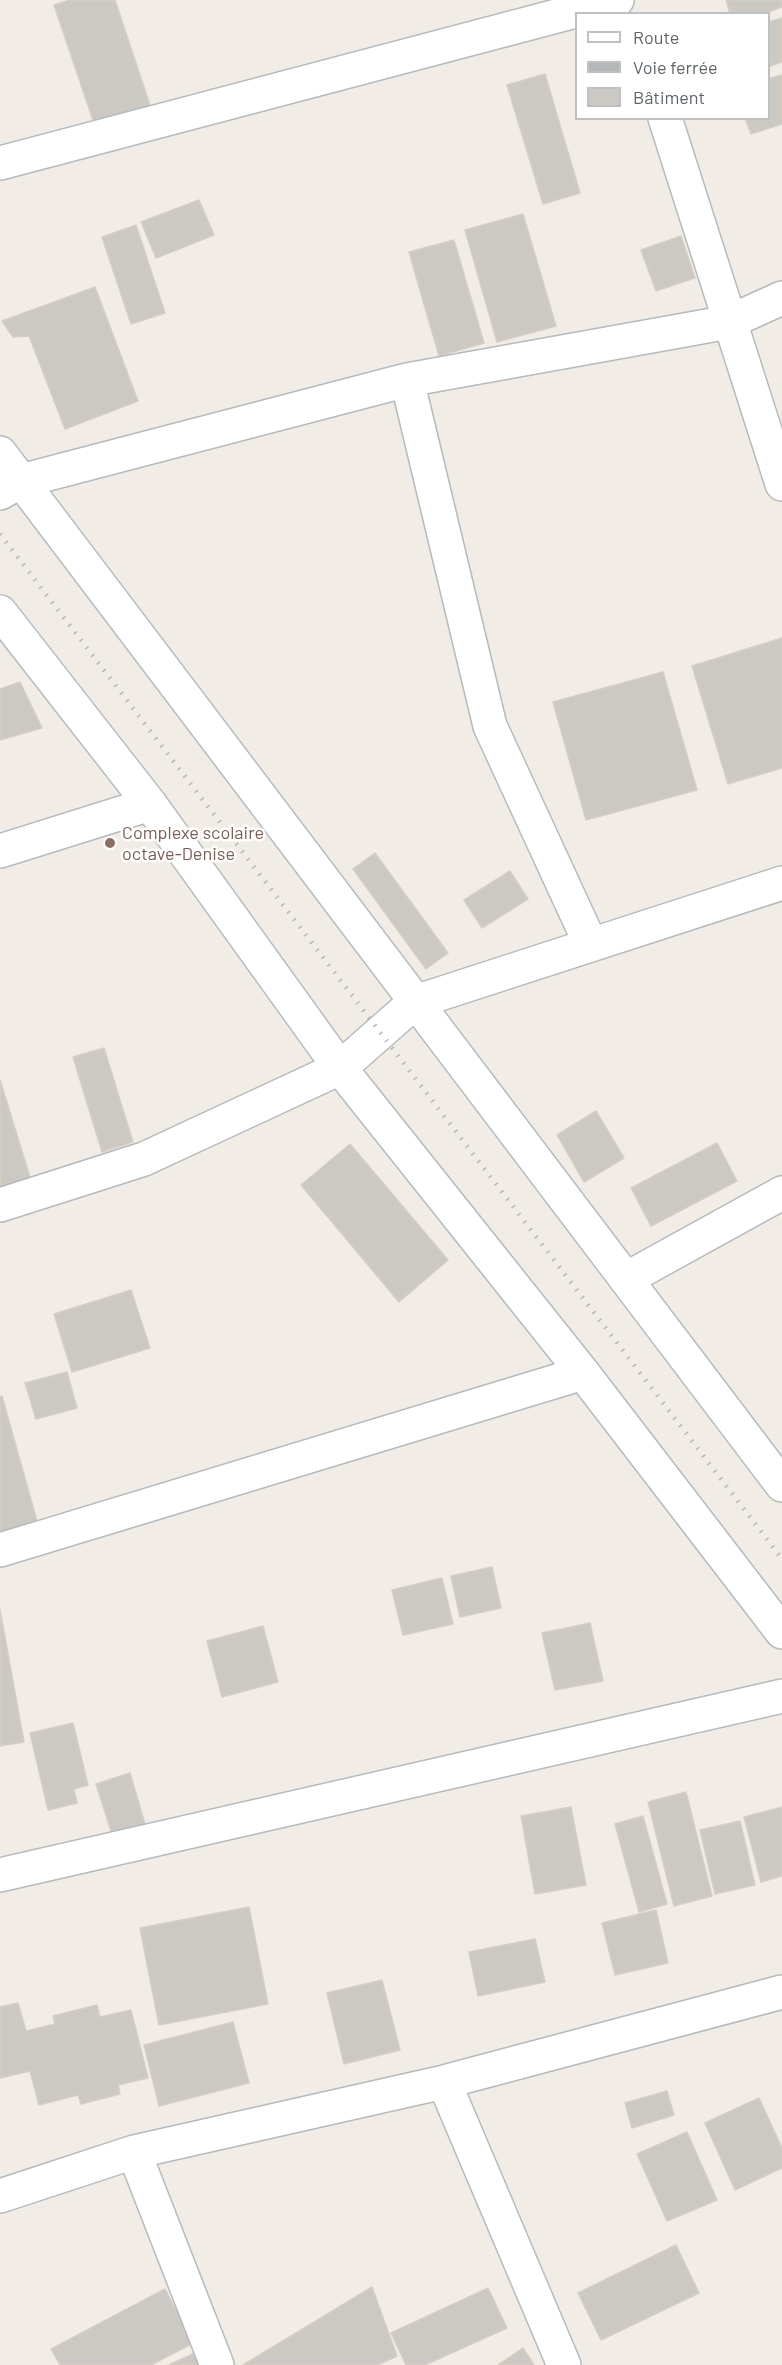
<!DOCTYPE html>
<html>
<head>
<meta charset="utf-8">
<style>
	body { margin:0 }
	#map { position:relative; width:782px; height:2365px; overflow:hidden; background:#f1ede6; font-family:Barlow,sans-serif }
	canvas { display:block }
	.legend { position:absolute; left:575px; top:12px; width:195px; height:108px; box-sizing:border-box; background:#fff; border:2px solid #bec1c2; margin:0; padding:8px 10px; list-style:none; font-size:18px; color:#5d6367 }
	.legend li { display:flex; align-items:center; gap:12px; height:30px }
	.legend b { width:30px; border:2px solid #bec1c2 }
</style>
</head>
<body>
<div id="map">
<canvas width="782" height="2365"></canvas>
<ul class="legend">
<li><b style="height:8px;background:#fff"></b>Route</li>
<li><b style="height:8px;background:#b5b6b7"></b>Voie ferrée</li>
<li><b style="height:16px;background:#ccc8c3"></b>Bâtiment</li>
</ul>
</div>
<script>
const ctx = document.querySelector('canvas').getContext('2d');
ctx.lineJoin = 'round';
function fill(path, color) { ctx.fillStyle = color; ctx.fill(path, 'evenodd'); }
function trace(path, color, width, dash) { ctx.strokeStyle = color; ctx.lineWidth = width; ctx.lineCap = dash ? 'butt' : 'round'; ctx.setLineDash(dash || []); ctx.stroke(path); }
function label(font, color, halo, rows, align = 'center') {
  ctx.font = font + ' Barlow,sans-serif'; ctx.lineWidth = 5; ctx.setLineDash([]); ctx.textBaseline = 'middle'; ctx.strokeStyle = halo; ctx.fillStyle = color; for (const [text, x, y, turn = 0] of rows) {
    ctx.save(); ctx.translate(x, y); ctx.rotate((+turn || 0) * Math.PI / 180); ctx.textAlign = isNaN(turn) ? turn : align; if (halo) ctx.strokeText(text, 0, 0); ctx.fillText(text, 0, 0); ctx.restore();
  }
}
const building = new Path2D(`
	M70 0H115L152 111 96 129 54 5Z
	M726 0H782V7L763 14H730Z
	M782 18V62L768 67V22Z
	M545 74 580 193 543 204 507 85Z
	M782 75V124L751 134 745 118H768V79Z
	M199 200 214 235 156 258 141 222Z
	M523 214 556 326 497 342 465 230Z
	M136 225 165 313 131 324 102 237Z
	M681 236 695 278 656 291 641 250Z
	M454 240 484 343 439 356 409 252Z
	M95 287 138 401 65 429 29 336 13 337 2 321Z
	M782 638V768L728 784 692 666Z
	M663 672 697 790 586 820 553 702Z
	M20 682 42 728 0 740V689Z
	M375 853 448 953 426 969 353 869Z
	M510 871 528 899 482 928 464 900Z
	M104 1048 133 1142 102 1152 73 1057Z
	M0 1080 34 1190 0 1200Z
	M596 1111 624 1158 584 1182 557 1135Z
	M717 1143 737 1181 651 1226 631 1188Z
	M350 1144 448 1260 399 1302 301 1185Z
	M131 1290 150 1348 72 1372 54 1314Z
	M67 1372 77 1408 36 1419 25 1383Z
	M2 1396 40 1532 0 1543V1397Z
	M492 1567 501 1608 460 1617 451 1576Z
	M442 1578 453 1624 403 1635 392 1590Z
	M0 1610 24 1742 0 1746Z
	M590 1623 603 1681 555 1690 542 1633Z
	M263 1626 278 1682 222 1697 207 1641Z
	M73 1723 88 1785 74 1789 77 1803 48 1810 30 1733Z
	M130 1773 145 1824 112 1834 96 1784Z
	M686 1792 712 1896 674 1906 648 1802Z
	M571 1807 586 1885 535 1894 521 1816Z
	M782 1807V1876L761 1882 744 1817Z
	M643 1816 667 1904 639 1912 615 1824Z
	M740 1821 755 1885 715 1894 700 1830Z
	M249 1907 268 2004 159 2025 140 1928Z
	M656 1910 668 1963 615 1975 602 1923Z
	M535 1939 545 1982 478 1996 469 1952Z
	M382 1980 400 2050 344 2064 327 1993Z
	M18 2003 26 2031 55 2024 53 2016 97 2005 100 2017 131 2010 148 2078 118 2085 120 2094 81 2104 78 2095 39 2105 30 2071 0 2078V2007Z
	M233 2022 249 2083 159 2106 144 2045Z
	M667 2091 674 2115 632 2128 625 2103Z
	M759 2098 782 2148V2168L735 2190 705 2123Z
	M687 2132 717 2200 667 2221 637 2154Z
	M676 2245 699 2293 601 2340 578 2293Z
	M372 2287 397 2356 378 2365H243Z
	M488 2288 507 2328 425 2365H406L391 2333Z
	M165 2289 193 2343 151 2365H60L51 2349Z
	M523 2348 534 2365H498Z
	M197 2352 203 2365H169Z`);
const street = new Path2D(`
	M665 118 782 484
	M0 163 617 0
	M407 380 490 726 591 945
	M0 493 21 481 407 380 729 322 782 298
	M0 851 150 804
	M0 1205 144 1159 340 1068 415 1002 782 883
	M626 1279 782 1193
	M0 1550 583 1373
	M0 1875 782 1696
	M444 2082 564 2365
	M134 2152 217 2365
	M0 2196 134 2152 444 2082 782 1992`);
const secondary = new Path2D(`
	M0 453 782 1485
	M0 612 150 804 340 1068 583 1373 782 1632`);
const rail = new Path2D(`
	M0 534 782 1559`);
const markers = [
	[110,843,6,"#8d6e63"]
];
const educationNames = [
	["Complexe scolaire",122,833],
	["octave-Denise",122,854]
];
fill(building, '#ccc8c3');
trace(building, '#d6cec4', 1.5);
trace(street, '#b6babd', 36);
trace(secondary, '#b4babe', 36);
trace(street, '#fff', 33);
trace(secondary, '#fff', 33);
trace(rail, '#b5b6b7', 4.5, [1.5, 8]);
for (const [x, y, r, color] of markers) { const dot = new Path2D(); dot.arc(x, y, r, 0, 2 * Math.PI); ctx.fillStyle = color; ctx.fill(dot); trace(dot, '#fff', 2); }
label('18px', '#785e54', '#fff', educationNames, 'left');
</script>
</body>
</html>
